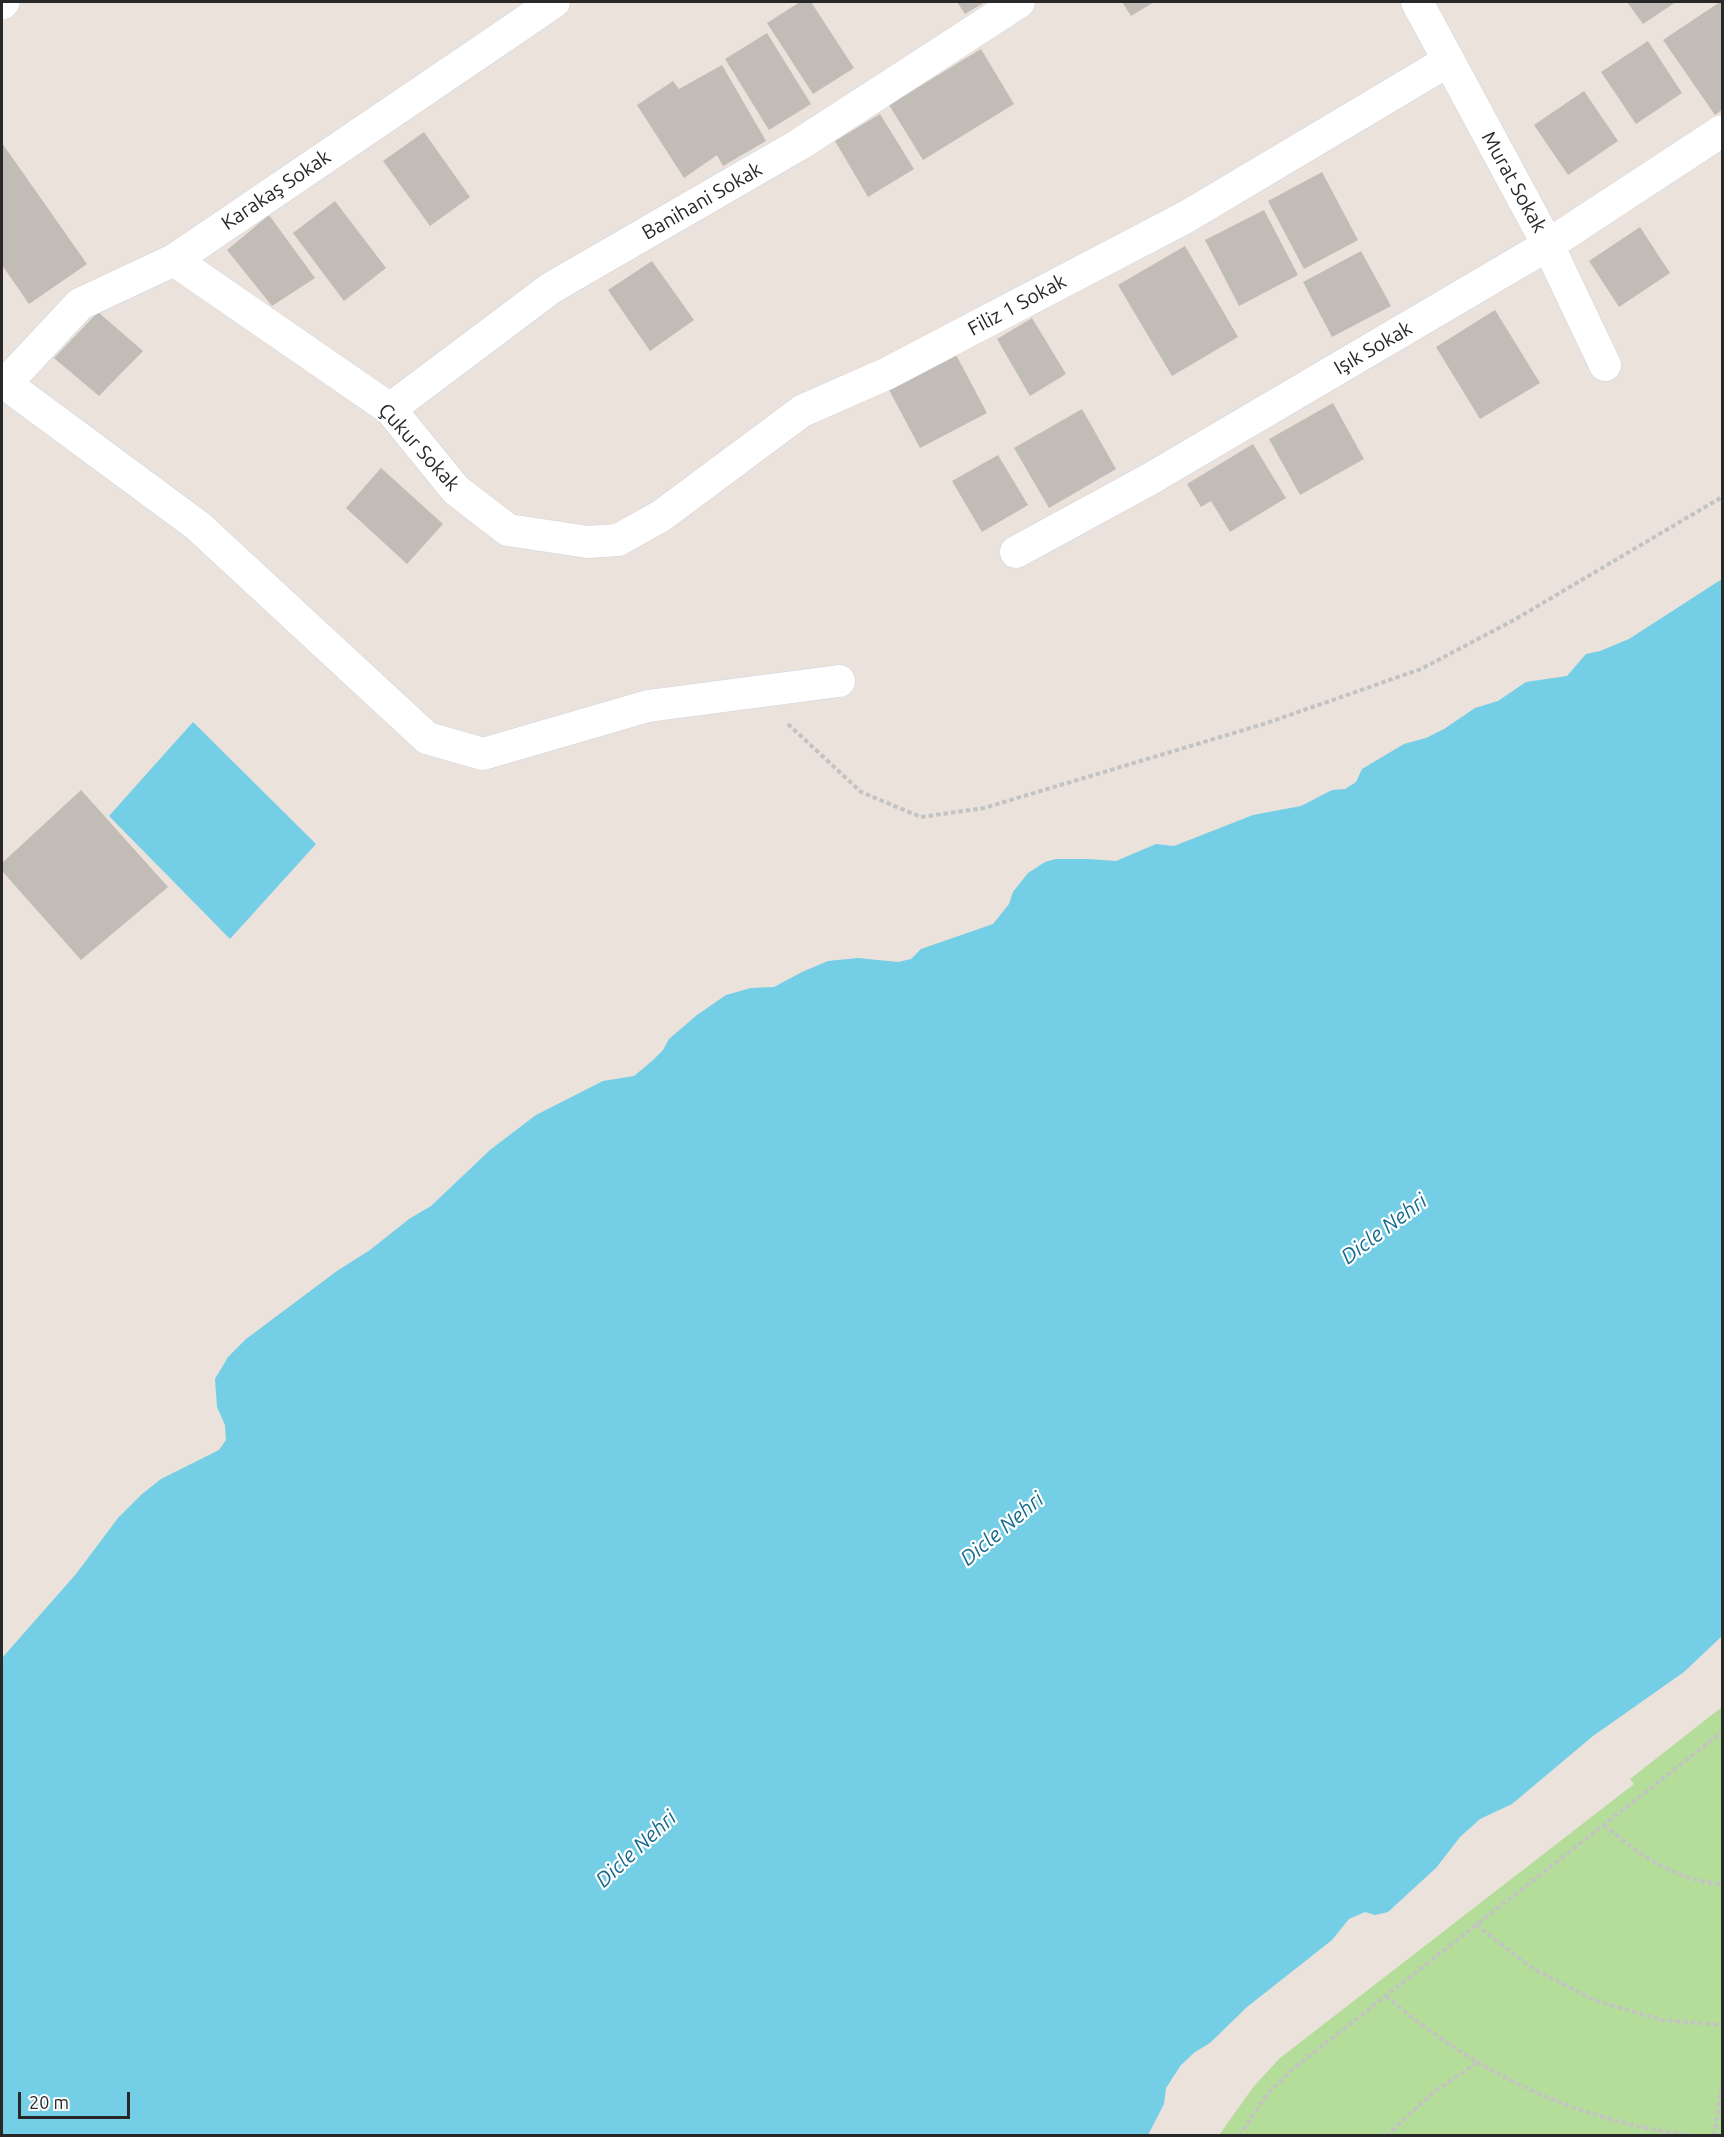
<!DOCTYPE html>
<html>
<head>
<meta charset="utf-8">
<style>
	body { margin:0 }
	#map { position:relative; width:1724px; height:2137px; overflow:hidden; background:#eae2db; font-family:Ubuntu,sans-serif }
	canvas { display:block }
	.frame { position:absolute; inset:0; border:3px solid #282828; pointer-events:none }
	.scale { position:absolute; left:18px; top:2092px; width:112px; height:27px; box-sizing:border-box; border:3px solid #282828; border-top:0; padding-left:8px; font-size:18px; line-height:21px; white-space:nowrap; color:#282828; -webkit-text-stroke:4px #fff; paint-order:stroke }
</style>
</head>
<body>
<div id="map">
<canvas width="1724" height="2137"></canvas>
<div class="frame"></div>
<div class="scale">20 m</div>
</div>
<script>
const ctx = document.querySelector('canvas').getContext('2d');
ctx.lineJoin = 'round';
function fill(path, color) { ctx.fillStyle = color; ctx.fill(path, 'evenodd'); }
function trace(path, color, width, dash) { ctx.strokeStyle = color; ctx.lineWidth = width; ctx.lineCap = dash ? 'butt' : 'round'; ctx.setLineDash(dash || []); ctx.stroke(path); }
function label(font, color, halo, rows, align = 'center') {
  ctx.font = font + ' Ubuntu,sans-serif'; ctx.lineWidth = 4.5; ctx.setLineDash([]); ctx.textBaseline = 'middle'; ctx.strokeStyle = halo; ctx.fillStyle = color; for (const [text, x, y, turn = 0] of rows) {
    ctx.save(); ctx.translate(x, y); ctx.rotate((+turn || 0) * Math.PI / 180); ctx.textAlign = isNaN(turn) ? turn : align; if (halo) ctx.strokeText(text, 0, 0); ctx.fillText(text, 0, 0); ctx.restore();
  }
}
const green = new Path2D(`
	M1722 1707V2135H1219L1254 2086 1280 2058 1634 1784 1630 1779Z`);
const water = new Path2D(`
	M1722 579V1636L1684 1672 1593 1736 1512 1804 1480 1819 1460 1837 1436 1868 1388 1912 1375 1915 1365 1912 1349 1919 1332 1940 1247 2007 1210 2043 1195 2052 1181 2065 1166 2088 1164 2104 1148 2135H2V1658L76 1574 118 1518 142 1494 161 1479 219 1450 226 1440 225 1425 217 1407 215 1379 228 1357 246 1339 337 1271 370 1250 409 1219 431 1206 490 1150 536 1115 603 1081 634 1076 652 1061 663 1050 669 1039 697 1015 726 995 751 988 774 987 802 972 828 961 858 958 898 962 911 959 921 949 993 924 1009 904 1013 892 1028 873 1045 862 1056 859H1088L1116 861 1156 844 1174 846 1253 815 1301 806 1332 790 1345 789 1356 782 1362 769 1404 744 1426 738 1444 729 1475 708 1498 701 1526 682 1567 676 1586 654 1600 651 1629 639Z
	M193 722 316 844 230 939 109 816Z`);
const building = new Path2D(`
	M800 2H811L854 68 813 94 767 23Z
	M957 2H985L965 14Z
	M1122 2H1154L1131 16Z
	M1627 2H1676L1643 24Z
	M1720 2H1722V110L1715 115 1663 40Z
	M767 33 811 104 769 130 725 59Z
	M1648 41 1682 93 1636 124 1601 72Z
	M981 49 1014 104 923 160 889 105Z
	M722 65 766 141 723 166 717 155 684 178 637 105 673 81 679 89Z
	M1584 91 1618 141 1568 175 1534 125Z
	M880 114 914 169 868 197 835 141Z
	M424 132 470 197 430 226 383 161Z
	M2 143 87 264 29 304 2 265Z
	M1322 172 1358 240 1304 269 1268 201Z
	M335 201 386 268 344 301 293 233Z
	M1264 210 1298 275 1239 306 1205 240Z
	M269 215 315 278 272 306 227 250Z
	M1640 227 1670 273 1619 307 1589 261Z
	M1185 246 1238 337 1172 376 1118 285Z
	M1361 251 1391 306 1332 337 1303 282Z
	M652 261 694 320 650 351 608 290Z
	M1495 310 1540 383 1480 419 1436 347Z
	M98 312 143 351 99 396 54 358Z
	M1032 318 1066 374 1030 396 997 339Z
	M955 353 987 413 920 448 888 388Z
	M1333 403 1364 459 1300 495 1269 439Z
	M1082 409 1116 469 1049 508 1014 448Z
	M1253 444 1286 498 1230 532 1211 501 1201 507 1187 484Z
	M998 455 1028 505 982 532 952 481Z
	M381 468 443 524 407 564 346 508Z
	M81 790 168 887 81 960 2 871V863Z`);
const path = new Path2D(`
	M788 724 861 792 921 817 984 808 1267 723 1421 669 1514 620 1722 497
	M1604 1825C1638 1854 1677 1881 1722 1884
	M1476 1925 1532 1968 1594 2000 1662 2020 1722 2025
	M1386 1996C1478 2074 1573 2120 1694 2136
	M1239 2136 1267 2094 1294 2068 1722 1732
	M1386 2136 1435 2091 1477 2063
	M1714 2136 1722 2083`);
const street = new Path2D(`
	M1417 2 1548 245 1605 365
	M174 260 390 409 456 490 508 530 588 542 618 540 661 516 802 411 886 374 1186 217 1448 61
	M2 381 198 526 427 738 483 754 648 706 839 681
	M6 383 80 304 174 260 554 2
	M390 409 551 288 800 144 1019 2
	M1016 552 1150 479 1548 245 1722 131`);
const secondary = new Path2D(`
	M2 3 3 2`);
const streetNames = [
	["Murat Sokak",1514,182,61],
	["Karakaş Sokak",276,190,-34],
	["Banihani Sokak",702,201,-30],
	["Filiz 1 Sokak",1017,305,-28],
	["Işık Sokak",1373,348,-30],
	["Çukur Sokak",419,447,48]
];
const waterNames = [
	["Dicle Nehri",1384,1229,-37],
	["Dicle Nehri",1002,1529,-40],
	["Dicle Nehri",636,1849,-43]
];
fill(green, '#b5dd9a');
fill(water, '#73cee6');
fill(building, '#c2bcb7');
trace(street, '#d0d4e0', 33);
trace(secondary, '#d0d4e0', 34);
trace(path, '#c3c3c3', 4, [4.5, 3]);
trace(street, '#fff', 32);
trace(secondary, '#fff', 33);
label('20px', '#282828', '#fff', streetNames);
label('italic 21px', '#166c8f', '#fff', waterNames);
</script>
</body>
</html>
